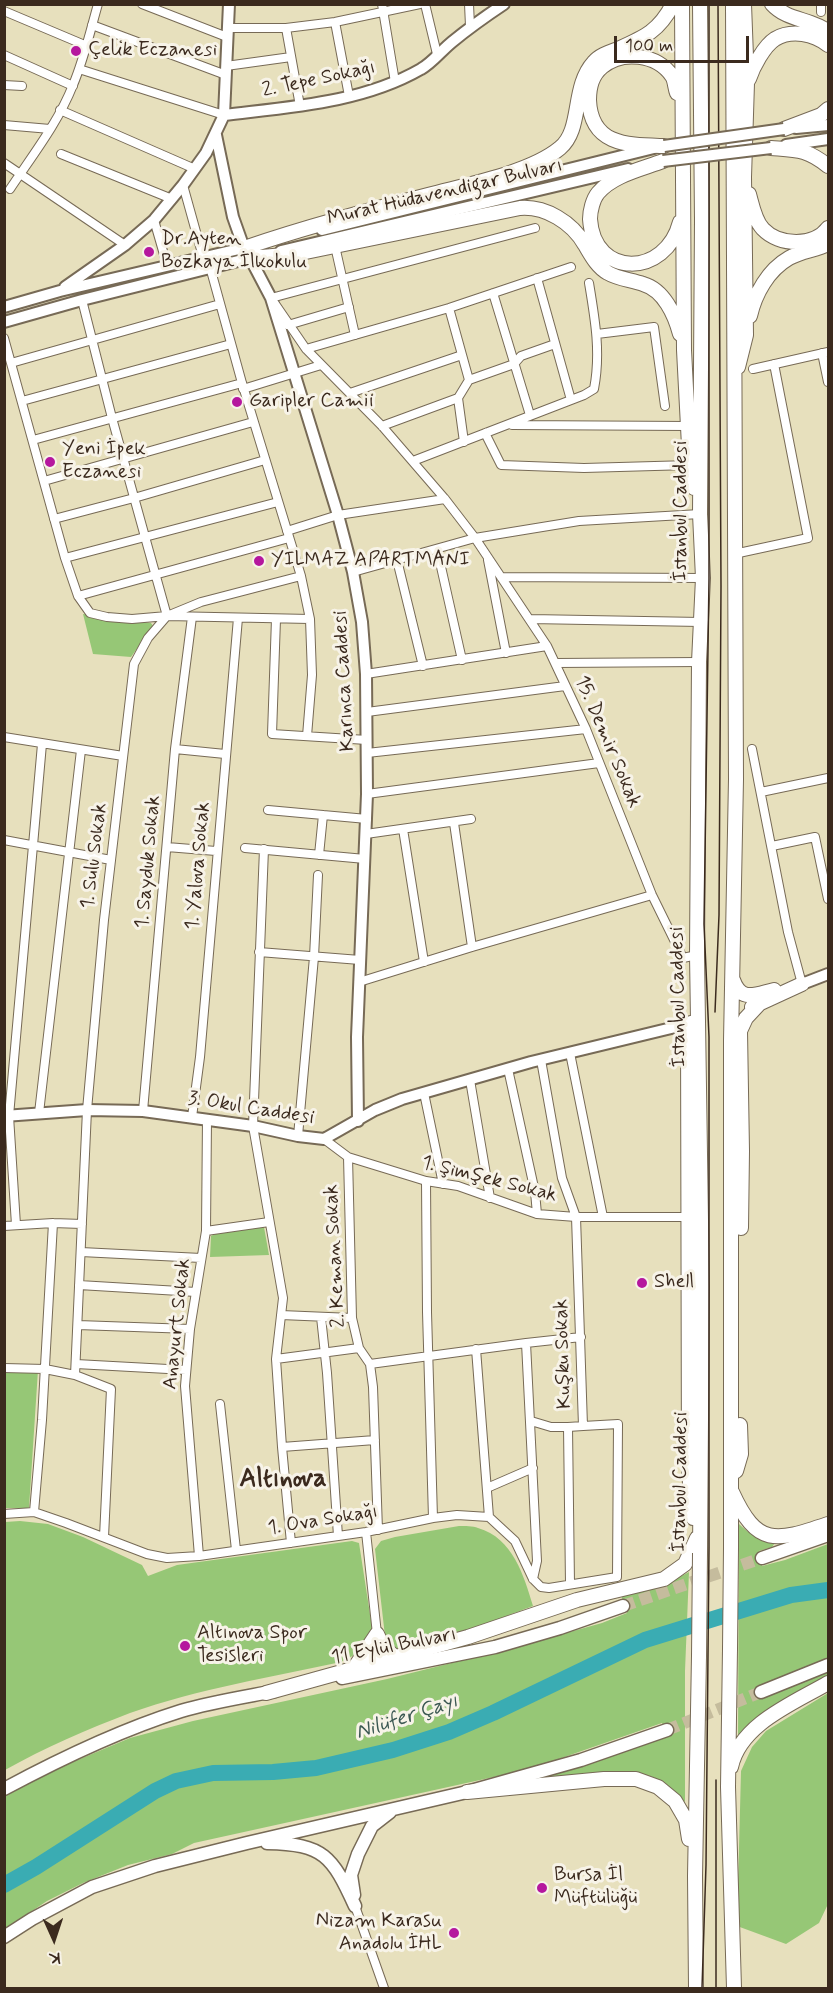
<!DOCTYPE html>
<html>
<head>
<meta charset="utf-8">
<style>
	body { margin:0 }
	#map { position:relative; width:833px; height:1993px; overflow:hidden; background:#e7e0bd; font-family:Mynerve,sans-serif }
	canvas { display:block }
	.frame { position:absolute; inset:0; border:6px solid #3b2a1e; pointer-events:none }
	.north { position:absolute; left:24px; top:1909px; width:60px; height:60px; -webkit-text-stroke:4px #f7f3e8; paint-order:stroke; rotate:177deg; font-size:16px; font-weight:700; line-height:24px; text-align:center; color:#3b2a1e }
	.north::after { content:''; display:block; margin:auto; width:21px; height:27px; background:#3b2a1e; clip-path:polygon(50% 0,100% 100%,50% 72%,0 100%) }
	.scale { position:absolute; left:614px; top:36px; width:135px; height:27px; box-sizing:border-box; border:3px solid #3b2a1e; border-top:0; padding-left:8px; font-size:18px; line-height:21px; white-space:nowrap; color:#3b2a1e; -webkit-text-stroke:4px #f7f3e8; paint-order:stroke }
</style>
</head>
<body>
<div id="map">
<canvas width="833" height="1993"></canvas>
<div class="frame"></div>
<div class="north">K</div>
<div class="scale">100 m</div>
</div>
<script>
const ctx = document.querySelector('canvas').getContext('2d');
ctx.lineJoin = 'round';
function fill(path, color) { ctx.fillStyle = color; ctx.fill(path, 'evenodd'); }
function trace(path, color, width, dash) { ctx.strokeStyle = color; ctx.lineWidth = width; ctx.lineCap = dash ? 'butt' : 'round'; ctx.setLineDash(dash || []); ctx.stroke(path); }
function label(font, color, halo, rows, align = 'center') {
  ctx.font = font + ' Mynerve,sans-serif'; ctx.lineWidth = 6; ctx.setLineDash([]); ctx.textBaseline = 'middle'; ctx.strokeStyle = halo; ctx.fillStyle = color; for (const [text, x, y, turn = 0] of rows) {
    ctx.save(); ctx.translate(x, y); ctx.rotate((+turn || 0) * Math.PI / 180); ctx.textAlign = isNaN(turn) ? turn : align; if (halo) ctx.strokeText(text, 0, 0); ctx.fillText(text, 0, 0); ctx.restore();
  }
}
const green = new Path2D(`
	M83 614 151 623 153 626 131 657 93 654Z
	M264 1227 269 1255 210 1257 211 1236 215 1234Z
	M4 1370H38L29 1508H5Z
	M20 1521 48 1524 83 1537 142 1565 148 1576 177 1565 352 1541 359 1543 372 1627C368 1648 359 1653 341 1662 271 1677 198 1689 130 1713 88 1729 44 1748 5 1770V1522Z
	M739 1524C749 1534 761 1541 775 1543L772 1547 759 1551 762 1566 785 1560 828 1544V1660L757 1686 761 1698 828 1672V1678L748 1727 738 1737Z
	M459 1526C465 1526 473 1526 478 1528 513 1538 524 1576 533 1606 511 1614 414 1653 398 1649 392 1647 389 1641 385 1636L375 1549 381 1541 395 1537Z
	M689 1572 685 1671V1802C676 1793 666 1784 655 1778 631 1766 563 1778 533 1781L587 1765 668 1736 662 1723 530 1769 194 1843 172 1854 128 1865 83 1883 47 1901 5 1929V1796L49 1772 130 1738 193 1721 387 1679 516 1647 602 1623 627 1613 621 1595 668 1583Z
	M828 1693V1904L819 1923 786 1944 737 1926 741 1771 752 1747 766 1731Z`);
const river = new Path2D(`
	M4 1885 36 1867 155 1791 176 1781 213 1773 273 1772 316 1768 393 1750 449 1732 493 1713 645 1640 791 1595 828 1590`);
const primaryTunnel = new Path2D(`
	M623 1606 762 1558
	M667 1730 761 1692`);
const minor = new Path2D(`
	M142 4 227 37
	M382 4 395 82
	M425 4 437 54
	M469 4 470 26
	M821 4V12
	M4 11 87 46
	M335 22 349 96
	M92 25 226 75
	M228 28H286L335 22 420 4
	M286 28 300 106
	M4 55 73 86
	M226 66 291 57
	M79 69 224 115
	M4 85 22 86
	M60 110 195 169
	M4 125 50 129
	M61 154 172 199
	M4 163 125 245
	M183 185 203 257
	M10 189C32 156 58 123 73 85 84 59 90 32 98 4
	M154 220 167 265
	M535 228 271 298 306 349 382 426 445 499 475 538 547 646 586 729 652 895 683 958 697 955
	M335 246 355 335
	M210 267 242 383 301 576 310 619 312 675 307 736
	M537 278 571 400
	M493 293 530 415
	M82 300 112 418 167 616
	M449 308 469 380
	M288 325 349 307
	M597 334 654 327 665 406
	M4 338 65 558 78 596 90 613 107 617 132 619 167 616 310 619
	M306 349 449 308 571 267
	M822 353 828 382
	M11 363 220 304
	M753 369 828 352
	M243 389 321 365
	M350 393 462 355
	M458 398 464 442
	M22 401 231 344
	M512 425 688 426
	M382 426 458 398 469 380 514 364 521 356 555 344
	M485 433 501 465 584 468 690 465
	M33 440 242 383
	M413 461 584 395 594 389C601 353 595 319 589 283
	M44 481 253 422
	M54 519 134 498 265 460
	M287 531 338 515 445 499
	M437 549 462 660
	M734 554 808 538 774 364
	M65 558 278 502
	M397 560 423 666
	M488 560 506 653
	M353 572 475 538 579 521 700 514
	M501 577 703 578
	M78 596 289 538
	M276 619 272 734 367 740
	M530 619 701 622
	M556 663 699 662
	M366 674 547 646
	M367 712 565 686
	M4 737 123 756
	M175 749 225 754
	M752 749 788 932 802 984
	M367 753 586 729
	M761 792 828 778
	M367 794 599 763
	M268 810 367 819
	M454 823 472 947
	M403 829 424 962
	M366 834 471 819
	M4 840 111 860
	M772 846 815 837 828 899
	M167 847 216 851
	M245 848 365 859
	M264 849 253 1126 283 1298 276 1359
	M319 855 323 815
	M259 952 360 960
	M359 982 472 947 652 895
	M570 1053 603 1217
	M541 1060 562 1178 576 1217 583 1426 568 1427 570 1584
	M508 1069 535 1192 537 1214
	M470 1080 490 1198
	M424 1093 443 1184
	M143 1111 175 749 192 617
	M39 1113 81 750
	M192 1117 200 1057 238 618
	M298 1136 314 957 318 875
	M324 1139 348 1157 426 1181 458 1186 537 1214 576 1217H689
	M348 1157 352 1318 359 1348 370 1364 373 1387 378 1530
	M426 1181 427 1312 433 1518
	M16 1225 9 1116 42 744
	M4 1226 53 1223 82 1224
	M206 1231 207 1119
	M81 1252 201 1258
	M79 1285 196 1292
	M281 1315 352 1318
	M321 1317 327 1373 338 1536
	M78 1325 190 1329
	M476 1349 489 1517
	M76 1364 186 1370
	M370 1364 526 1343
	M4 1368 45 1369 75 1375 111 1389 104 1537
	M75 1375 87 1110 104 920 134 664 148 638 167 616 201 602 301 576
	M220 1404 236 1550
	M531 1421 551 1427H568
	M282 1447 375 1440
	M487 1488 533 1468
	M34 1512 42 1420 53 1223
	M4 1514 34 1512 66 1523 147 1554 167 1558 199 1556 366 1532 433 1518 457 1515 489 1517 515 1541 533 1579 541 1587 549 1588 617 1577 618 1424 583 1426
	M366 1532 377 1634
	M291 1543 282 1447 276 1359 359 1348
	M199 1556 185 1386 190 1329 206 1231 269 1222
	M533 1579 537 1561 526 1343 581 1337
	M355 1906 384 1988`);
const secondary = new Path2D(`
	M224 115C290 107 362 103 421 69 432 63 442 50 452 42 469 28 486 16 504 4
	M796 128 828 125
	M216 135 233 217 244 248
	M786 145 828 139
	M322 230 654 148
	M281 251 628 169
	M250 258 271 298 338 515 353 572 362 622 366 674 367 794 357 1037 358 1121
	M65 287 125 245 154 220 183 185 206 153 224 115 229 4
	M4 307 60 291 252 246
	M4 322 82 300 254 257
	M802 984 828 974
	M4 1116 87 1110 143 1111 253 1126 298 1136 324 1139 375 1110 402 1099 531 1062 688 1024`);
const primary = new Path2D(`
	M762 1558 828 1535
	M342 1678 495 1647 560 1628 623 1606
	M761 1692 828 1665
	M4 1789C60 1759 120 1730 181 1711 211 1702 244 1697 275 1691
	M267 1843C324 1844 332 1856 355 1906
	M354 1895 351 1875 358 1854 372 1826 390 1812
	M4 1937 32 1919 92 1887 155 1866 247 1843 467 1792 581 1760 667 1730`);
const trunk = new Path2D(`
	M682 4 684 350 690 465 694 488
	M772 4C783 16 797 18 811 23 817 25 823 28 828 31
	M749 79C753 67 764 46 775 39 792 29 814 34 828 45
	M784 129 821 115 828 109
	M664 146C628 145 591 146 589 100 589 88 592 75 602 67 622 50 657 54 672 76 675 80 675 88 677 93
	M771 148C797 150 807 149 828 166
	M663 161C642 169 613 175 598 193 593 199 590 211 590 219 594 279 666 277 680 222
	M749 194C752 205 755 221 763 229 779 246 814 247 828 228
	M244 248C305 227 366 211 428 195 465 185 530 173 560 148 583 129 571 87 594 62 600 55 610 52 618 49 645 37 659 31 673 4
	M250 258 296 254 520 208C545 206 572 222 585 245 591 255 597 267 608 273 618 279 632 280 643 284 664 290 675 315 680 334
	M750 316C755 294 768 270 789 258 801 251 816 250 828 244
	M738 367 746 335 744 177 747 83 744 4
	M733 980C741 1003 756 994 774 990
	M752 1007 802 984
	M741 1228 742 1151 740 1031 746 1018 760 1003
	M736 1471 741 1454 740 1425
	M732 1492C757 1547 775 1542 828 1524
	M693 1518 689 1472 688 1024 698 1021
	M731 1548V1040L736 779 733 4
	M700 1553 702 1286 697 955 699 662 703 578 700 514 702 221 700 4
	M377 1634 383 1647 395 1657
	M730 1649 728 1787 734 1988
	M355 1667 377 1634
	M266 1693 468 1637 577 1600 664 1579 685 1564 697 1538
	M731 1767C740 1724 794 1703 828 1683
	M467 1792 604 1779H636L658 1787 675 1801 686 1820 689 1839
	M696 1988 695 1876 699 1656`);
const tram = new Path2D(`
	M715 1012 719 915 721 586 718 4
	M702 1988 706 1865 709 1547V1037L704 924 709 579V4
	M716 1988V1780`);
const secondaryBridge = new Path2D(`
	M664 146 784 129
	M663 161 771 148`);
const trunkBridge = new Path2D(`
	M730 1649 731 1548
	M699 1656 700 1553`);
const markers = [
	[76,51,6,"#b5179e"],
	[149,252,6,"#b5179e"],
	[237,402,6,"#b5179e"],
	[50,462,6,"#b5179e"],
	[259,561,6,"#b5179e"],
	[642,1283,6,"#b5179e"],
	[185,1646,6,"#b5179e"],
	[542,1888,6,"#b5179e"],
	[454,1933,6,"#b5179e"]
];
const poiNames = [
	["Çelik Eczanesi",88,51],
	["Dr.Ayten",161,240],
	["Bozkaya İlkokulu",161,263],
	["Garipler Camii",249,402],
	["Yeni İpek",62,450],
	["Eczanesi",62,473],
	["YILMAZ APARTMANI",271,561],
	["Shell",654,1283],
	["Altınova Spor",197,1634],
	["Tesisleri",197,1657],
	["Bursa İl",554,1876],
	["Müftülüğü",554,1899],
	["Nizam Karasu",442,1922,"right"],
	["Anadolu İHL",442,1945,"right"]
];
const streetNames = [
	["2. Tepe Sokağı",319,80,-12],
	["Murat Hüdavendigar Bulvarı",445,193,-13],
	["İstanbul Caddesi",682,511,-90],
	["Karınca Caddesi",345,681,-93],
	["15. Demir Sokak",607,742,67],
	["1. Sulu Sokak",95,856,-83],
	["1. Sayduk Sokak",149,862,-85],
	["1. Yalova Sokak",199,866,-85],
	["İstanbul Caddesi",679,997,-91],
	["3. Okul Caddesi",251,1109,9],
	["1. Şimşek Sokak",489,1180,14],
	["2. Keman Sokak",336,1256,-93],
	["Anayurt Sokak",178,1324,-84],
	["Kuşku Sokak",564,1354,-92],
	["İstanbul Caddesi",681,1482,-89],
	["1. Ova Sokağı",323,1521,-9],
	["11 Eylül Bulvarı",394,1647,-11]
];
const waterNames = [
	["Nilüfer Çayı",407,1718,-18]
];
const districtNames = [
	["Altınova",283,1481]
];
fill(green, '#96c776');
trace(river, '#3aacb3', 16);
trace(primaryTunnel, '#c5bc9d', 12, [12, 6]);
trace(minor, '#776a56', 10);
trace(secondary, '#776a56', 14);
trace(primary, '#776a56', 15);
trace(trunk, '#776a56', 16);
trace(minor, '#fff', 8);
trace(secondary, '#fff', 10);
trace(primary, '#fff', 12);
trace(trunk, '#fff', 14);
trace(tram, '#3b2a1e', 1.5);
trace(secondaryBridge, '#776a56', 14, []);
trace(trunkBridge, '#776a56', 16, []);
trace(secondaryBridge, '#fff', 10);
trace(trunkBridge, '#fff', 14);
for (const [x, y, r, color] of markers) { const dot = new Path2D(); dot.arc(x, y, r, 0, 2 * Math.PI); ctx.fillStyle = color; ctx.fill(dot); trace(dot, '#f7f3e8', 2); }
label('20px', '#3b2a1e', '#f7f3e8', poiNames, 'left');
label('20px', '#3b2a1e', '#f7f3e8', streetNames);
label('italic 21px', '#3b5852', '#f7f3e8', waterNames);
label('bold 26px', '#3b2a1e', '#f7f3e8', districtNames);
</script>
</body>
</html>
